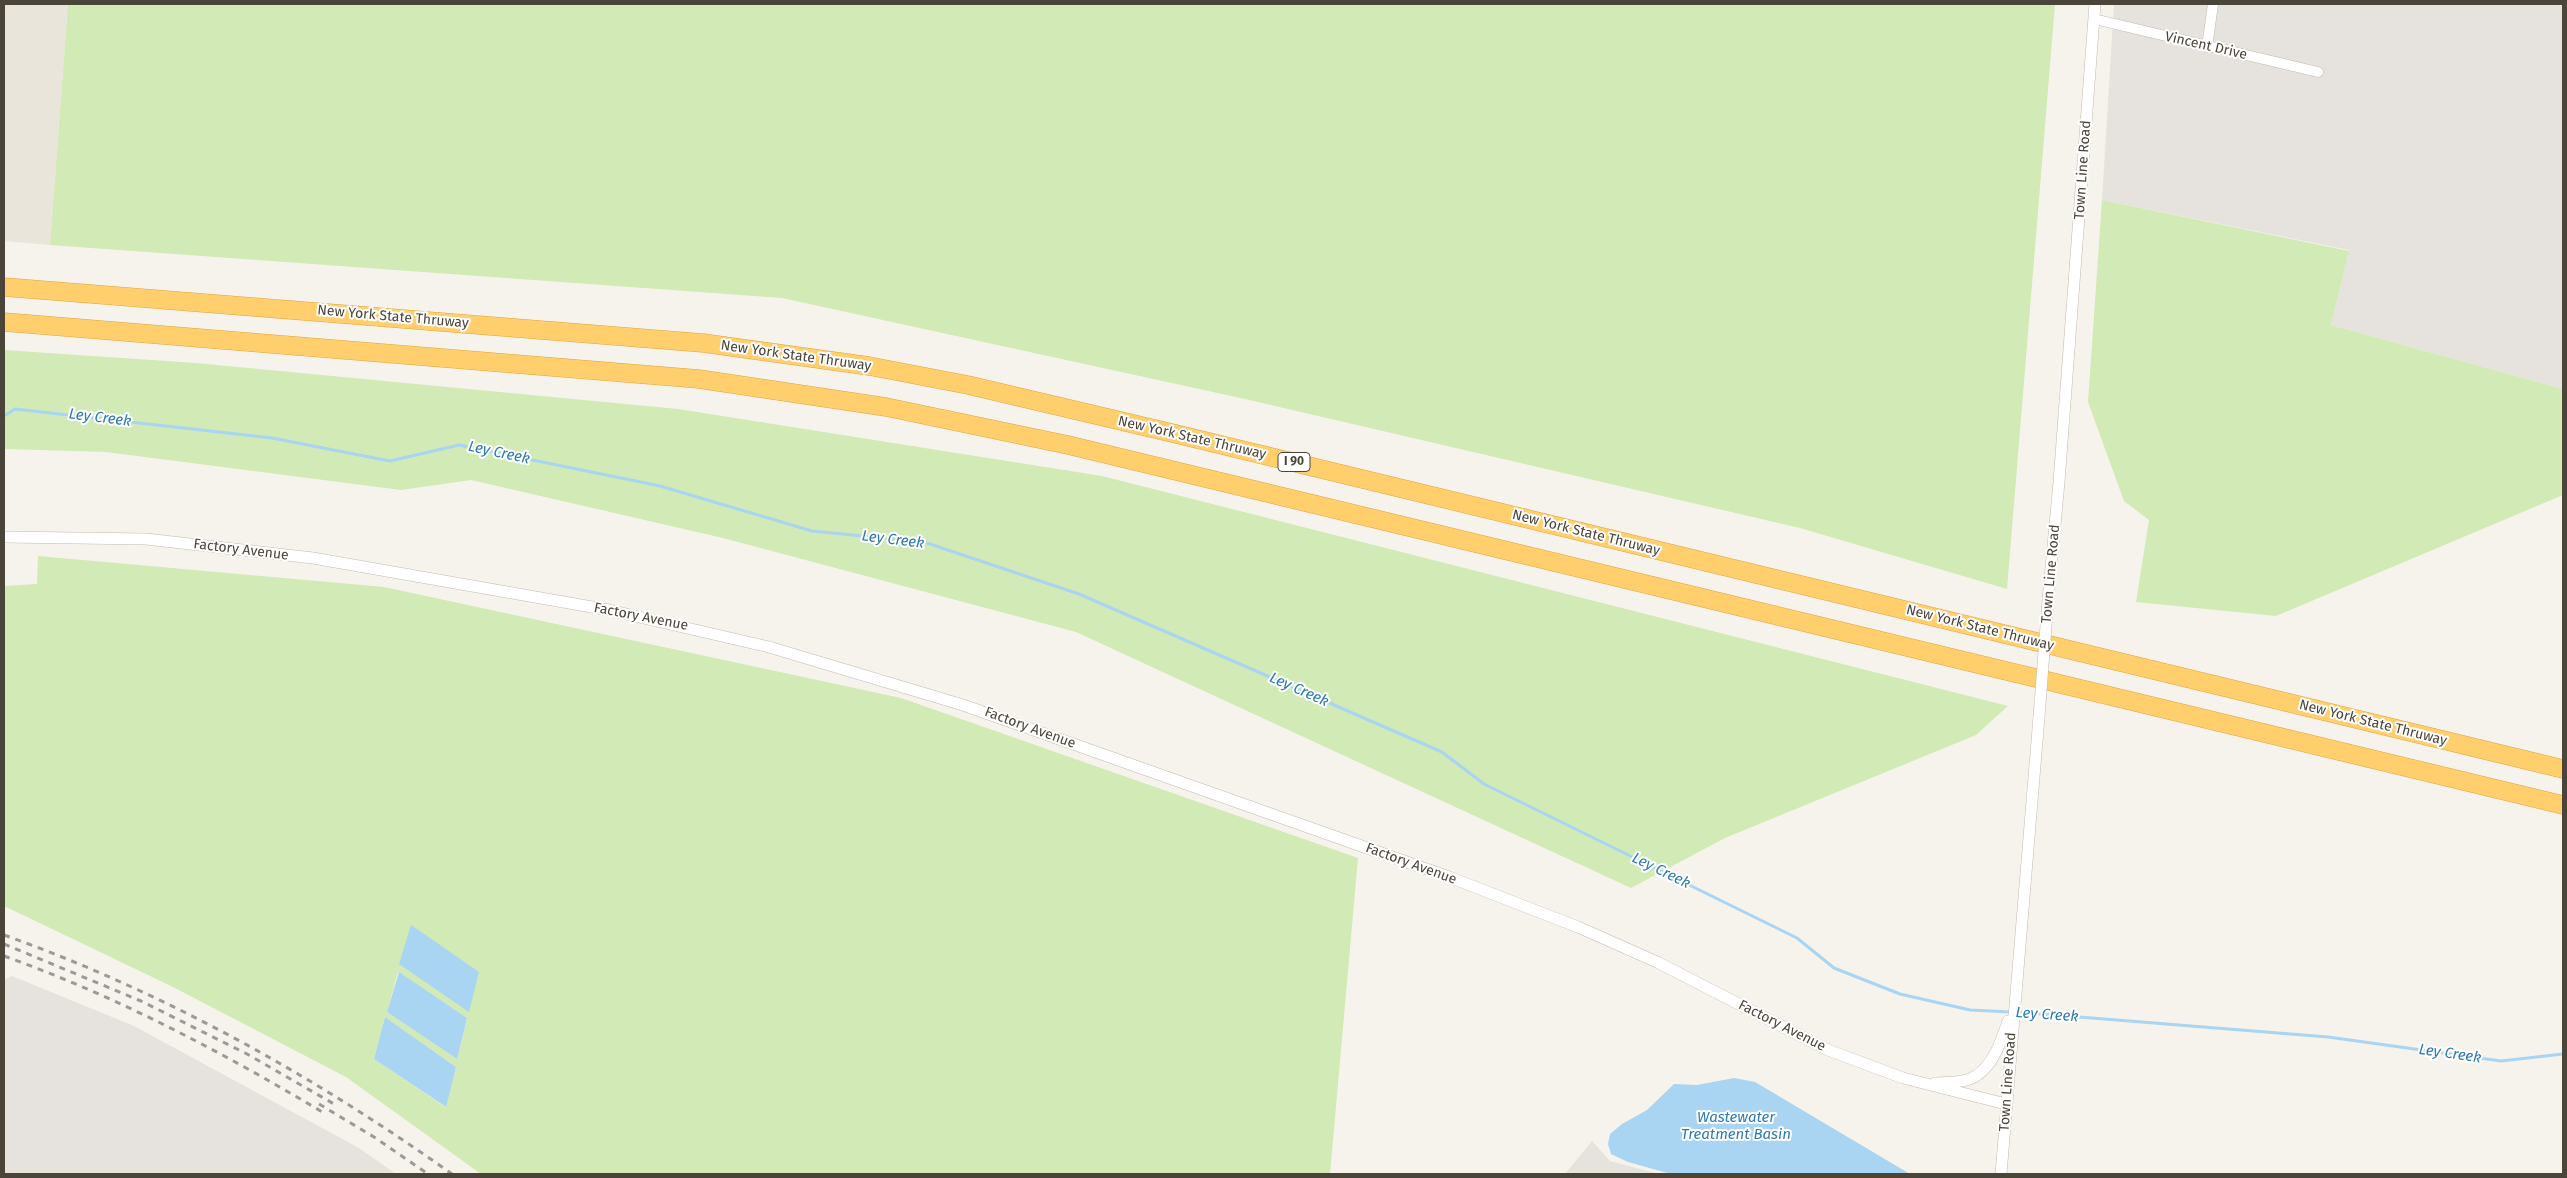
<!DOCTYPE html>
<html>
<head>
<meta charset="utf-8">
<style>
	body { margin:0 }
	#map { position:relative; width:2567px; height:1178px; overflow:hidden; background:#f6f3ec; font-family:"Fira Sans",sans-serif }
	canvas { display:block }
	.frame { position:absolute; inset:0; border:5px solid #4b4439; pointer-events:none }
</style>
</head>
<body>
<div id="map">
<canvas width="2567" height="1178"></canvas>
<div class="frame"></div>
</div>
<script>
const ctx = document.querySelector('canvas').getContext('2d');
ctx.lineJoin = 'round';
function fill(path, color) { ctx.fillStyle = color; ctx.fill(path, 'evenodd'); }
function trace(path, color, width, dash) { ctx.strokeStyle = color; ctx.lineWidth = width; ctx.lineCap = dash ? 'butt' : 'round'; ctx.setLineDash(dash || []); ctx.stroke(path); }
function label(font, color, halo, rows, align = 'center') {
  ctx.font = font + ' "Fira Sans",sans-serif'; ctx.lineWidth = 4; ctx.setLineDash([]); ctx.textBaseline = 'middle'; ctx.strokeStyle = halo; ctx.fillStyle = color; for (const [text, x, y, turn = 0] of rows) {
    ctx.save(); ctx.translate(x, y); ctx.rotate((+turn || 0) * Math.PI / 180); ctx.textAlign = isNaN(turn) ? turn : align; if (halo) ctx.strokeText(text, 0, 0); ctx.fillText(text, 0, 0); ctx.restore();
  }
}
const residential = new Path2D(`
	M4 4H68L50 245 4 241Z`);
const industrial = new Path2D(`
	M2114 4H2563V389L2331 325 2349 250 2102 200Z
	M12 976 134 1026 359 1148 396 1174H4V980Z
	M1592 1141 1610 1161 1659 1174H1565Z`);
const green = new Path2D(`
	M68 4H2055L2007 589 1800 528 1245 399 782 298 50 245Z
	M2102 200 2349 251 2331 325 2563 389V495L2276 616 2136 602 2149 520 2124 501 2088 402Z
	M4 350 196 363 678 409 1102 476 2008 706 1976 735 1725 838 1631 888 1076 632 723 538 471 480 401 490 106 452 4 449Z
	M38 556 384 587 901 698 1358 858 1330 1174H481L346 1077 171 986 4 906V586L37 584ZM398 972 467 1018 457 1059 387 1012ZM385 1017 456 1067 445 1107 374 1059Z`);
const water = new Path2D(`
	M411 925 479 972 469 1012 399 964Z
	M399 972 467 1018 457 1059 387 1012Z
	M385 1017 456 1067 446 1107 374 1059Z
	M1734 1078 1755 1082 1910 1174H1671L1628 1162 1611 1154 1608 1144 1610 1134 1622 1124 1647 1110 1674 1084 1697 1085Z`);
const stream = new Path2D(`
	M4 416 15 409 272 438 390 461 459 445 660 486 812 531 924 542 1079 594 1442 752 1484 784 1797 938 1834 968 1900 994 1970 1010 2011 1012
	M2017 1012 2328 1037 2501 1061 2563 1054`);
const minor = new Path2D(`
	M2094 19 2318 72
	M2207 47 2213 4`);
const tertiary = new Path2D(`
	M4 537 146 539 313 558 609 610 769 647 963 705 1449 877 1578 927 1657 962 1828 1050 1903 1078 2006 1104
	M2048 600 2059 482 2095 4
	M1935 1083C1946 1082 1960 1083 1970 1079 1992 1070 2001 1042 2008 1021
	M2001 1174 2039 717`);
const motorway = new Path2D(`
	M4 287 703 343 869 366 968 385 1172 433 2563 769
	M4 322 699 379 886 407 1068 445 2563 805`);
const rail = new Path2D(`
	M4 935C164 992 314 1076 452 1174
	M4 944 141 1001 247 1054 334 1104
	M4 956C116 996 222 1052 324 1113
	M319 1104 374 1137 428 1174`);
const tertiaryBridge = new Path2D(`
	M2039 717 2048 600`);
const shields = [
	[1294,462,32]
];
const shieldNames = [
	["I 90",1294,462]
];
const streetNames = [
	["Vincent Drive",2206,46,13],
	["Town Line Road",2083,170,-86],
	["New York State Thruway",393,317,5],
	["New York State Thruway",796,356,8],
	["New York State Thruway",1192,438,13],
	["New York State Thruway",1586,533,14],
	["Factory Avenue",241,550,7],
	["Town Line Road",2051,574,-85],
	["Factory Avenue",641,617,11],
	["New York State Thruway",1980,628,14],
	["New York State Thruway",2373,723,14],
	["Factory Avenue",1030,728,20],
	["Factory Avenue",1411,864,20],
	["Factory Avenue",1782,1026,27],
	["Town Line Road",2008,1082,-86]
];
const waterNames = [
	["Ley Creek",100,418,7],
	["Ley Creek",499,453,12],
	["Ley Creek",893,540,7],
	["Ley Creek",1299,690,24],
	["Ley Creek",1661,871,26],
	["Ley Creek",2047,1015,4],
	["Ley Creek",2450,1054,8],
	["Wastewater",1736,1118],
	["Treatment Basin",1736,1135]
];
fill(residential, '#eae5da');
fill(industrial, '#e6e2dd');
fill(green, '#d2eab5');
fill(water, '#a9d4f2');
trace(stream, '#a9d4f2', 3);
trace(minor, '#c2bbae', 11);
trace(tertiary, '#c2bbae', 12);
trace(motorway, '#e0a43c', 19);
trace(minor, '#fff', 10);
trace(tertiary, '#fff', 11);
trace(motorway, '#ffcf6e', 18);
trace(rail, '#9a9a9a', 3, [6, 6]);
trace(tertiaryBridge, '#c2bbae', 12, []);
trace(tertiaryBridge, '#fff', 11);
for (const [x, y, w] of shields) { const box = new Path2D(); box.roundRect(x - w / 2, y - 9.5, w, 19, 4); ctx.fillStyle = '#fff'; ctx.fill(box); trace(box, '#4b4439', 1); }
label('bold 12px', '#4b4439', null, shieldNames);
label('14px', '#4b4439', '#fff', streetNames);
label('italic 15px', '#2e7ab2', '#fff', waterNames);
</script>
</body>
</html>
